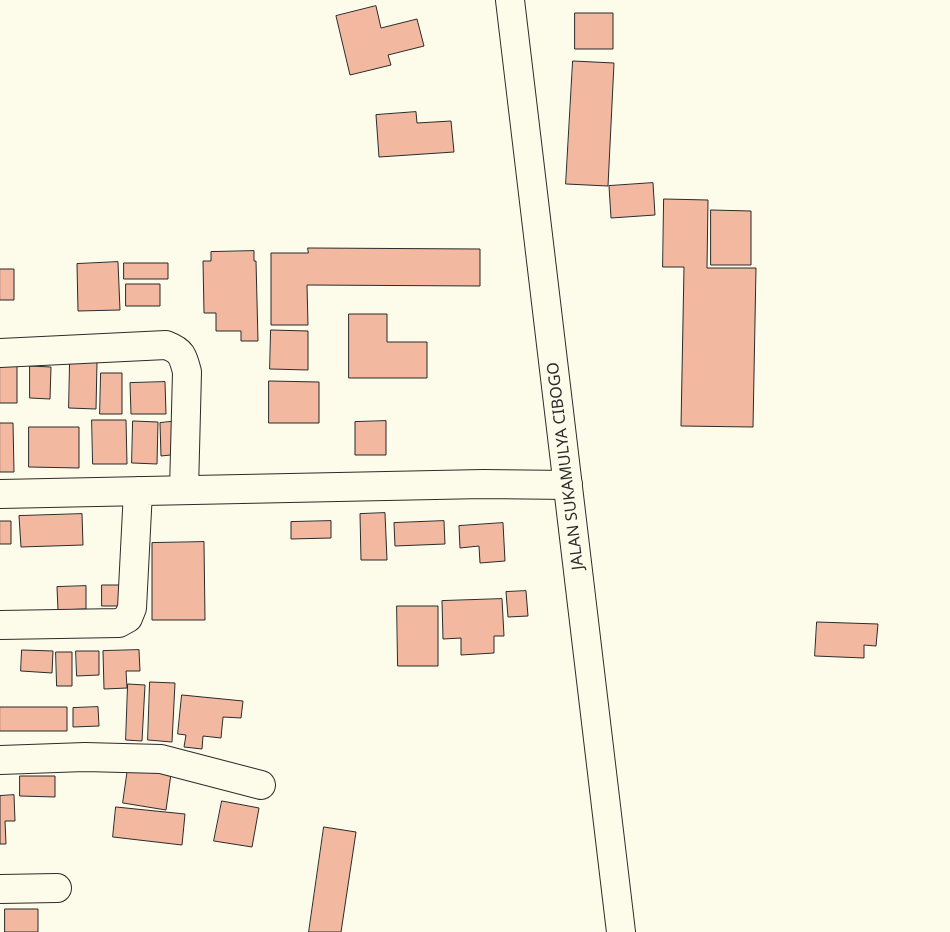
<!DOCTYPE html>
<html>
<head>
<meta charset="utf-8">
<style>
	body { margin:0 }
	canvas { display:block; background:#fdfbea }
</style>
</head>
<body>
<canvas width="950" height="932"></canvas>
<script>
const ctx = document.querySelector('canvas').getContext('2d');
ctx.lineJoin = 'round';
function fill(path, color) { ctx.fillStyle = color; ctx.fill(path, 'evenodd'); }
function trace(path, color, width, dash) { ctx.strokeStyle = color; ctx.lineWidth = width; ctx.lineCap = dash ? 'butt' : 'round'; ctx.setLineDash(dash || []); ctx.stroke(path); }
function label(font, color, halo, rows, align = 'center') {
  ctx.font = font + ' "Noto Sans",sans-serif'; ctx.lineWidth = 4; ctx.setLineDash([]); ctx.textBaseline = 'middle'; ctx.strokeStyle = halo; ctx.fillStyle = color; for (const [text, x, y, turn = 0] of rows) {
    ctx.save(); ctx.translate(x, y); ctx.rotate((+turn || 0) * Math.PI / 180); ctx.textAlign = isNaN(turn) ? turn : align; if (halo) ctx.strokeText(text, 0, 0); ctx.fillText(text, 0, 0); ctx.restore();
  }
}
const building = new Path2D(`
	M376 6 381 28 417 19 424 46 388 55 391 65 350 75 336 16Z
	M575 13H613V49H575Z
	M573 61 614 63 608 186 566 184Z
	M416 112 417 123 451 121 454 152 379 157 376 115Z
	M653 183 655 215 611 218 609 186Z
	M664 199 708 200 707 268H756L753 427 681 426 684 267H663Z
	M711 210 751 211V265H711Z
	M308 248 480 249V286L307 285 308 325H271V253H308Z
	M254 251V261H256L258 341H241V331H216V313H204L203 261H211V252Z
	M118 262 120 310 78 311 77 264Z
	M124 263H168V279H124Z
	M0 269H14V300H0Z
	M126 284H160V306H126Z
	M349 314H387V342H427V378H349Z
	M271 330 308 331V370L270 369Z
	M70 361 97 362 96 409 69 408Z
	M0 365H17V403H0Z
	M30 366 51 367 50 399 30 398Z
	M101 373H122V414H100Z
	M269 381 319 382V423H269Z
	M165 382 166 414H131L130 383Z
	M92 420H126L127 464H93Z
	M133 421 158 422 157 464 132 463Z
	M179 421 180 454 161 456 160 423Z
	M386 421V455H355V422Z
	M0 423H13L14 472H0Z
	M29 427H79V468L29 467Z
	M385 513 387 560H361L360 514Z
	M82 514 83 545 21 547 19 516Z
	M0 521H11V544H0Z
	M331 521V538L291 539V522Z
	M444 521 445 544 395 546 394 523Z
	M503 523 505 561 480 563 479 546 460 548 459 526Z
	M204 542 205 620H152V543Z
	M102 585H129L130 606H102Z
	M86 586V609L58 610 57 587Z
	M526 591 528 616 508 617 506 592Z
	M502 599 504 636H494V653L461 655V638L443 639 442 601Z
	M397 606H438V666H398Z
	M817 622 878 624 876 646 864 645V658L815 656Z
	M22 650 53 651 52 673 21 671Z
	M139 650 140 671H126L127 688 104 689 103 651Z
	M76 651H99V675L77 676Z
	M56 652H72V686H57Z
	M150 682 175 683 172 742 148 740Z
	M128 684 145 685 142 741 126 740Z
	M182 695 243 701 241 718 223 717 221 738 203 736 202 749 184 747 186 735 178 734Z
	M0 707H67V731H0Z
	M98 707 99 726 73 727V708Z
	M128 768 171 774 166 810 123 803Z
	M20 776H55V797L20 796Z
	M14 795 15 821H5L6 844H0V796Z
	M222 801 259 808 252 847 214 841Z
	M116 807 185 814 182 845 113 837Z
	M324 827 356 832 341 932H309Z
	M5 909H38V932H5Z`);
const minor = new Path2D(`
	M0 353 166 345C182 351 183 356 187 372L184 490
	M0 494 483 484 568 485
	M0 625 119 623 128 618 132 608 138 491
	M0 760 85 757 161 759 261 785
	M0 889 57 888`);
const major = new Path2D(`
	M510 0 621 932`);
const streetNames = [
	["JALAN SUKAMULYA CIBOGO",566,466,-97]
];
fill(building, '#f2b8a0');
trace(building, '#2b2b2b', 1);
trace(minor, '#2b2b2b', 30);
trace(major, '#2b2b2b', 30);
trace(minor, '#fdfbea', 28);
trace(major, '#fdfbea', 28);
label('16px', '#2b2b2b', '#fdfbea', streetNames);
</script>
</body>
</html>
